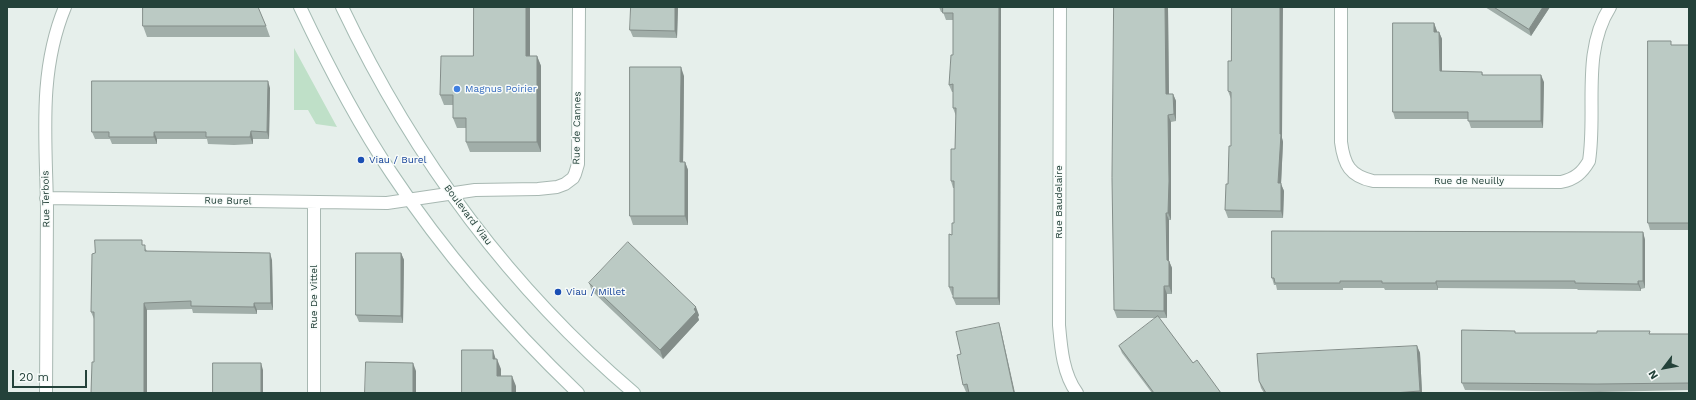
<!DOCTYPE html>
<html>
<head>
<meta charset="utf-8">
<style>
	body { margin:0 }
	#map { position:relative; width:1696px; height:400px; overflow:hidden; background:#e6efeb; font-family:"Work Sans",sans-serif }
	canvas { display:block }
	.frame { position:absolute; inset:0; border:8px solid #24423a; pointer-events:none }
	.north { position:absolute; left:1644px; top:348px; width:40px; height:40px; -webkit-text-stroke:3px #f7fbf9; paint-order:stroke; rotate:238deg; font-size:11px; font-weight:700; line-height:16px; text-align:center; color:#24423a }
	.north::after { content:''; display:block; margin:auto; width:14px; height:18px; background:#24423a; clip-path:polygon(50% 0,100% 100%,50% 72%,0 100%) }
	.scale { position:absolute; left:12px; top:370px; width:75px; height:18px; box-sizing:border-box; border:2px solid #24423a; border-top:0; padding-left:5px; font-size:12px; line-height:14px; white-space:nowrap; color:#24423a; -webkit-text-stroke:3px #f7fbf9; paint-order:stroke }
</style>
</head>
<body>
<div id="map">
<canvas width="1696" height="400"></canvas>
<div class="frame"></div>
<div class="north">N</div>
<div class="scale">20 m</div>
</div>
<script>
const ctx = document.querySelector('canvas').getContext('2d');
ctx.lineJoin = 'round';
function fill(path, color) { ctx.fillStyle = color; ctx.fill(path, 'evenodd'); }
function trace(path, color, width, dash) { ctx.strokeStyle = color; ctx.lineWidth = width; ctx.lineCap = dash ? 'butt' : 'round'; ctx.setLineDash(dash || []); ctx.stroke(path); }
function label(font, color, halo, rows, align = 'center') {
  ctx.font = font + ' "Work Sans",sans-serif'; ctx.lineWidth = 3; ctx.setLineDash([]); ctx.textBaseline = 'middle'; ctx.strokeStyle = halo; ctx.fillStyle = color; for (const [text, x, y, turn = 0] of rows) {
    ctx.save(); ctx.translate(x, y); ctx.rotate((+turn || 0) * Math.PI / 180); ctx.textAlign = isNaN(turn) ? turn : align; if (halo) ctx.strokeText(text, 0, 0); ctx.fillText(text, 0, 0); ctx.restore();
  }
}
const green = new Path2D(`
	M294 48 337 127 316 124 308 110H294Z`);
const minor = new Path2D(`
	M1060 7 1059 325C1061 348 1063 374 1077 393
	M1341 7V142C1344 165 1350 176 1373 181L1561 182C1575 179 1582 173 1589 161 1597 110 1581 53 1610 7
	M46 198 387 203 475 190 538 189 557 187 565 184 573 178 575 174 578 164 579 7
	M46 393C46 331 47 269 47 208 46 139 38 72 65 7
	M314 393V202`);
const secondary = new Path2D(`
	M300 7C327 64 356 121 392 174 445 254 509 327 578 393
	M342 7C412 154 509 287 634 393`);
const wall = new Path2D(`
	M530 7V56H537L541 66V152H470L466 142V128H457L453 118V105H444L440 95 473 56Z
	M678 7 677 38 633 37 630 30Z
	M939 7H1001L1000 305H956L953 298V295H952L949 287 952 235 954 223V188H953L951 181 955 149 956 116 953 108V92H952L949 85 953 55V20H946L943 12H941Z
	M1114 7H1169V8H1168L1169 94H1173L1176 101V121L1171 122V220H1169V261L1172 268V294H1167V318H1159L1193 363 1221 393H1152L1122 353 1119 346 1156 318H1117L1114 310Z
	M1485 7H1550L1531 36Z
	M1434 23 1437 32H1439L1442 39V71L1482 72 1483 75 1544 82 1543 128H1471L1468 119H1395L1393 112Z
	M143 26H266L270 37H147Z
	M1672 45H1689V230H1650L1648 223Z
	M684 76 683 162H685L688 170V225H633L630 216Z
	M270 88 269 139H253V144L234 145 208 144 207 139H157V144H112L110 139H95L92 132Z
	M1228 91 1282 93V138L1283 142 1281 184 1284 191 1283 218H1228L1225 210 1228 184 1231 146V99Z
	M1643 232 1645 240V288L1641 289V291L1578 290 1577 289 1438 288V290H1385L1384 288H1343V290H1277L1276 285H1274L1272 278Z
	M143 245 147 251 272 260 273 310H257V314L193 313 192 309 147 310V393H91L94 362V319L91 312Z
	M401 253 404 260 403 323 359 322 356 315Z
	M589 283 699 315 698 317 699 320 663 359 592 291Z
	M1001 330 968 392H966L963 385 961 354Z
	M1516 333 1689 334V390L1600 392 1465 390 1462 383Z
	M1417 346 1420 353 1422 393H1264L1261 388 1259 381Z`);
const shadedWall = new Path2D(`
	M526 7H530V66L526 56Z
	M675 7H678L677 38 675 31Z
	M999 7H1001L1000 305 998 298Z
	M1165 7H1168V8L1169 101 1166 94Z
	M1280 7H1283L1282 138 1283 142 1281 184 1284 191 1283 218 1281 211 1278 183 1280 134Z
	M1543 7H1550L1531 36 1529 29Z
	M1434 23 1437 31V39L1434 32Z
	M1439 32 1442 39V79L1440 71Z
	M537 56 541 66V152L537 142Z
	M681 67 684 76 683 170 680 162Z
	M1541 75 1544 82 1543 128 1541 121Z
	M268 81 270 88 269 139 267 132Z
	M1173 94 1176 101V121L1174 114Z
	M1168 115 1171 122V220L1168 213Z
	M251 131 253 139V144L250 137Z
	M154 132 157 139V144L154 137Z
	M685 162 688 170V225L685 216Z
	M1166 213 1169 220V261L1172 268V294L1169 286 1167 260Z
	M1643 232 1645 240V288L1643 281Z
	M270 253 272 260 273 310 271 303Z
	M401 253 404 260 403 323 401 316Z
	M1436 281 1438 288V290L1436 283Z
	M1638 281 1641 289V291L1638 284Z
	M1164 286 1167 294V318L1164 311Z
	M144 303 147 310V393H144Z
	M254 303 257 310V314L254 307Z
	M696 307 699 315 698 317 699 320 663 359 660 350Z
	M999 323 1001 330 1015 393H1014Z
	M1417 346 1420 353 1422 393H1420V391Z
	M493 350 496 360 493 359Z
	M497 359 501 369V385L497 376Z
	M261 363 263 370V393H261Z
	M413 363 416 371V393H413Z
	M512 376 516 386V393H512Z`);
const building = new Path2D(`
	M143 7H258L266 26H143Z
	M474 7H526V56H537V142H466V118H453V95H440L441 56H473Z
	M631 7H675V31L630 30Z
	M943 7H999L998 298H953V287H949V234L952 235V223H954V181H951V149H955L956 108H953V84L949 85 951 55H953V13H943Z
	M1114 7H1165L1166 94H1173L1174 114 1168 115 1169 181 1168 213H1166L1167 260 1169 261V286H1164V311L1114 310 1112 178Z
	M1232 7H1280V134H1281L1278 183H1281V211L1225 210 1226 184H1228L1229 146H1231V92L1228 91V61H1231Z
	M1494 7H1543L1529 29Z
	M1393 23H1434V32H1439L1440 71 1482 72V75H1541V121H1468V112H1393Z
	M1648 41H1671V45H1689V223H1648Z
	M630 67H681L680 162H685V216H630Z
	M92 81H268L267 132 251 131 250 137H206V132H154V137H109V132H92Z
	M1272 231 1643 232V281H1638V284L1575 283V281H1436V283H1382V281H1340V283H1275L1274 278H1272Z
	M95 240H142V245H145V251L270 253 271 303H254V307L191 306V301L144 303V393H91L92 362H94V312H91L92 254 95 253Z
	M628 242 696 307 694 309 696 312 660 350 589 283Z
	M356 253H401V316L356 315Z
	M1158 316 1193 363 1197 360 1221 393H1154L1119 346Z
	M999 323 1014 393H969L967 384 963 385 957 355 961 354 956 332Z
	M1462 330 1515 331V333H1597V331H1650L1649 334H1689V383L1597 384 1462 383Z
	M1417 346 1420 391 1394 393H1266L1259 381 1257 354Z
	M462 350H493V359H497V376H512V393H462Z
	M366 362 413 363V393H365Z
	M213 363H261V393H213Z`);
const markers = [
	[457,89,4,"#3f7fe0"],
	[361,160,4,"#1a4fb4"],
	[558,292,4,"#1a4fb4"]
];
const shopNames = [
	["Magnus Poirier",465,89]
];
const streetNames = [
	["Rue de Cannes",577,128,-89],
	["Rue de Neuilly",1469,181],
	["Rue Terbois",46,199,-91],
	["Rue Burel",228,201,1],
	["Rue Baudelaire",1059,202,-90],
	["Boulevard Viau",468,215,53],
	["Rue De Vittel",314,297,-90]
];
const transitNames = [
	["Viau / Burel",369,160],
	["Viau / Millet",566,292]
];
fill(green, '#bfe0c8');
trace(minor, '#a8b8b2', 14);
trace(secondary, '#a4bbb3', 14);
trace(minor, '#fff', 12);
trace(secondary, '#fff', 12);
fill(wall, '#a1aea9');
fill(shadedWall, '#838d89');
fill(building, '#bbcac4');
trace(building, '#838d89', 1);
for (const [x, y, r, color] of markers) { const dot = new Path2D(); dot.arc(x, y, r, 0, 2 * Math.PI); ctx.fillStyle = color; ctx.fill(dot); trace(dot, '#f7fbf9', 1.5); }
label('10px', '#366cbe', '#f7fbf9', shopNames, 'left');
label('10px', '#24423a', '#f7fbf9', streetNames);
label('10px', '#164399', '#f7fbf9', transitNames, 'left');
</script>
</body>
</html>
